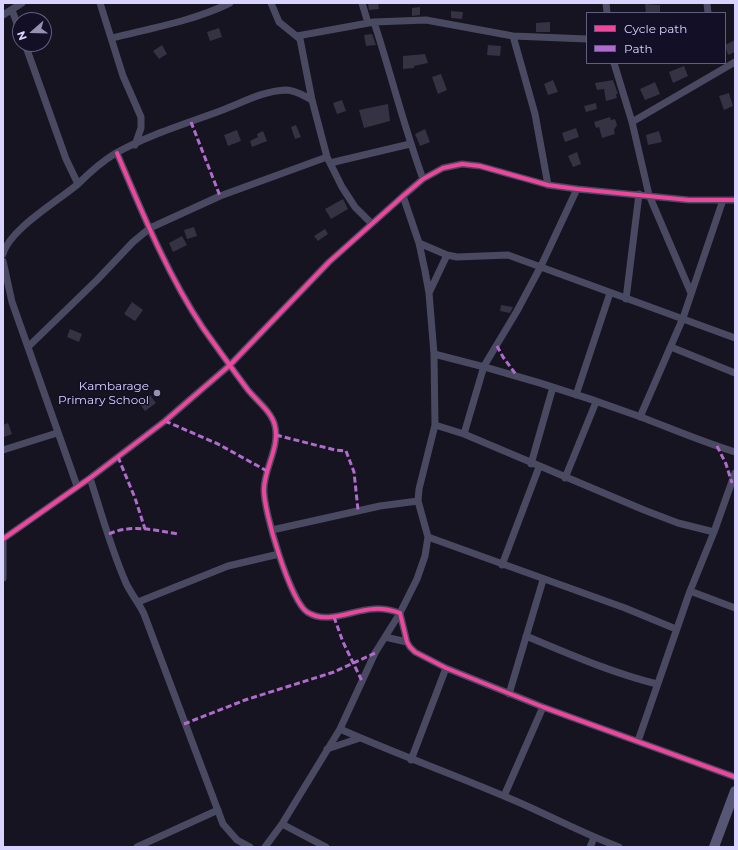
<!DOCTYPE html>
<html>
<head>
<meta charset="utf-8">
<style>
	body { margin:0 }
	#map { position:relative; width:738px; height:850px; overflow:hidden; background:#161421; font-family:Montserrat,sans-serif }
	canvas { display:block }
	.frame { position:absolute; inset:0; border:4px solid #d9d4ff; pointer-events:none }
	.legend { position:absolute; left:586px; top:12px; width:140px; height:52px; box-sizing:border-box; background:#130f26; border:1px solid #625e7d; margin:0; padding:5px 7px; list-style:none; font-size:12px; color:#d9d4ff }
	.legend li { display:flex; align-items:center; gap:8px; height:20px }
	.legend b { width:20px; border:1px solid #625e7d }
	.north { position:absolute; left:12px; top:12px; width:40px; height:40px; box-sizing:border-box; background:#130f26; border:1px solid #625e7d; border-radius:50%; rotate:250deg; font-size:11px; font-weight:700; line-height:16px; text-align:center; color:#d9d4ff }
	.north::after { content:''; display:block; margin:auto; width:14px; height:18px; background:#9591b1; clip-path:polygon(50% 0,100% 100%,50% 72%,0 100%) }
</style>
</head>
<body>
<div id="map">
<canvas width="738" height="850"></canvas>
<div class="frame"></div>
<ul class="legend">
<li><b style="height:5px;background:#ed469a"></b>Cycle path</li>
<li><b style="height:5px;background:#b06ccc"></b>Path</li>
</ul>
<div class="north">N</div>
</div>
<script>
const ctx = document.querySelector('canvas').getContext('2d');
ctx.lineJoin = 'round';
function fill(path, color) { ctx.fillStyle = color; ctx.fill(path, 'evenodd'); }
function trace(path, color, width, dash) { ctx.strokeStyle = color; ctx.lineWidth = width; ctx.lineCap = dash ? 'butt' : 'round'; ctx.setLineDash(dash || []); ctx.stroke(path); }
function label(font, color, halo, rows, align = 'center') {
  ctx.font = font + ' Montserrat,sans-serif'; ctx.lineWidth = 3; ctx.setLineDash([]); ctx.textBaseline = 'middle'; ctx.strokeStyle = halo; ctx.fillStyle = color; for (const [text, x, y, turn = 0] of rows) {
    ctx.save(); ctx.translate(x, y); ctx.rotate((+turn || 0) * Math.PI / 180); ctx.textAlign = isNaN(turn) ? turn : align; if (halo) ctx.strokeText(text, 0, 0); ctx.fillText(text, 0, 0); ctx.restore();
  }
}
const building = new Path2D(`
	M368 3H378L379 9 369 10Z
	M645 4 660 5V13H646Z
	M420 7V15L412 16V8Z
	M451 11 463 12 462 19 451 18Z
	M550 22V32H536V23Z
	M219 28 222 37 210 41 207 32Z
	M372 34 376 45 366 46 364 35Z
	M735 40V52L728 55 725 45Z
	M162 45 167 54 159 59 153 51Z
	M488 45 501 46 500 56 487 55Z
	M425 54 428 63 414 66V68L403 69V56Z
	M684 66 688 76 673 83 669 72Z
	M441 74 447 90 438 94 432 77Z
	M553 80 558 92 548 95 544 84Z
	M613 80 618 94H616L617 98 606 101 604 89 597 90 595 83Z
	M655 82 660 94 645 100 640 89Z
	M729 93 733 106 724 110 719 96Z
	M342 100 346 111 337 114 333 103Z
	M596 103 597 109 586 112 584 106Z
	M388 104 390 121 364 128 359 110Z
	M610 117 611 120 615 119 617 125 614 130 615 134 602 138 599 127 596 128 594 122Z
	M296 125 301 137 295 139 291 127Z
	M576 128 579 137 565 142 562 133Z
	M425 129 430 142 420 146 415 134Z
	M237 130 241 141 228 146 224 135Z
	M263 131 267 141 252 147 250 141 258 137 257 134Z
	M659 131 662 142 648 145 646 135Z
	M577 152 581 164 573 167 568 156Z
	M343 199 348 209 331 219 325 209Z
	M194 227 197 236 187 239 184 230Z
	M325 229 328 234 318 241 314 236Z
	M182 236 187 245 173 252 169 243Z
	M132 302 143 310 135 321 124 314Z
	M501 305 513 307 510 313 500 311Z
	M70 329 82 334 79 342 67 337Z
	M150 395 156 403 145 411 139 403Z
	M8 423 12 434 4 437 3 425Z`);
const street = new Path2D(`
	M100 3 123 76 141 117V128L135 145
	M271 3 279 22 300 39 312 100 327 157 342 187 355 207 371 223
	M362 3 368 23
	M606 3 607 13
	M707 3 708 13
	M12 10 20 32
	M3 15 22 3
	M374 22C391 74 404 127 423 179
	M297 36 374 22 426 20 513 36 587 39
	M513 36 535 114 548 185
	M112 38C152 28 193 21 230 3
	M25 44 66 159 78 184
	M614 63 632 122 649 195 691 293
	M632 122 735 62
	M117 153C142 212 167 274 203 328 218 349 233 370 248 390 257 401 272 412 275 426 280 447 264 469 264 489 263 510 290 600 307 612 327 625 352 610 373 609 382 608 391 610 400 613L407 642 410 647 415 652 446 668 543 707 735 777
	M330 163 410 144
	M419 243 447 255 457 257 508 255 735 338
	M3 254C10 229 58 201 78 184 90 172 101 162 116 153 148 135 185 124 220 111 242 103 262 91 286 90 296 90 304 96 312 100
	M3 261 12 302 77 486
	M429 293 447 255
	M626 299 639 194
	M28 347 97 280 133 242 150 228 220 196 327 157
	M671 347 735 373
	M434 354C504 371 573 392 641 417 672 429 703 442 735 452
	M576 395 610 293
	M640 417 683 318 723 200
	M435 425 464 434 644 510 678 523 714 532
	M464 434 484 366 517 311 541 266 577 189
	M3 450 57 433
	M531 464 553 387
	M90 478C101 512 111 549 126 583 131 594 139 603 144 614L223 824 237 840 250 847
	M565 478 596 402
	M272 530 380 506 418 501
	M428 537 625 608 676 629
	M3 539 90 478 165 421 230 365 329 262 403 196 423 179 443 168 462 164 480 166 548 185 577 189 689 200H735
	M502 565 539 467
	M3 578V539
	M690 591 735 608
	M138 602 228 566 279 554
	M526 636C569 654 612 673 657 684
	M385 637 407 642
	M509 694 543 580
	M340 729C394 753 450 773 504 796 543 812 579 832 619 847
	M638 741 690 591 714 532 735 473
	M327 749 360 738
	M411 760 446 668
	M504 796 543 707
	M282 824 326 847
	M137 847 218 810
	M265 847 282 824 340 729 375 653 400 613 417 579 425 556 428 537 418 501 419 489 435 425 434 354 429 293 425 271 419 243 403 196
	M590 847 594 838`);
const secondary = new Path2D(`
	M714 847 735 791`);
const quiet = new Path2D(`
	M191 122 220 196
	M497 346 503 357 517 376
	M165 421 218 444 267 471
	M276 435 335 450 346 451 354 472 358 510
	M717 446 726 464 732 483
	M118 457 135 498 145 529
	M109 534C131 524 154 530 178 534
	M334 617 343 642 362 681
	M184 724 245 700 334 672 375 653`);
const cycleway = new Path2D(`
	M117 153C142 212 167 274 203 328 218 349 233 370 248 390 257 401 272 412 275 426 280 447 264 469 264 489 263 510 290 600 307 612 327 625 352 610 373 609 382 608 391 610 400 613L407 642 410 647 415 652 446 668 543 707 735 777
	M3 539 90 478 165 421 230 365 329 262 403 196 423 179 443 168 462 164 480 166 548 185 577 189 689 200H735`);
const markers = [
	[157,393,4,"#9591b1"]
];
const poiNames = [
	["Kambarage",149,386],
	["Primary School",149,400]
];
fill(building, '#343243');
trace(street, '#4a4962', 7);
trace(secondary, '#575674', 10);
trace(quiet, '#b06ccc', 3, [6, 3]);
trace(cycleway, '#ed469a', 4);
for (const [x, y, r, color] of markers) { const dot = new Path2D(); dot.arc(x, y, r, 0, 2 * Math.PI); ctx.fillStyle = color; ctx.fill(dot); trace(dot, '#130f26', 1.5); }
label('12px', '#d9d4ff', '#130f26', poiNames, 'right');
</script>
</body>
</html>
